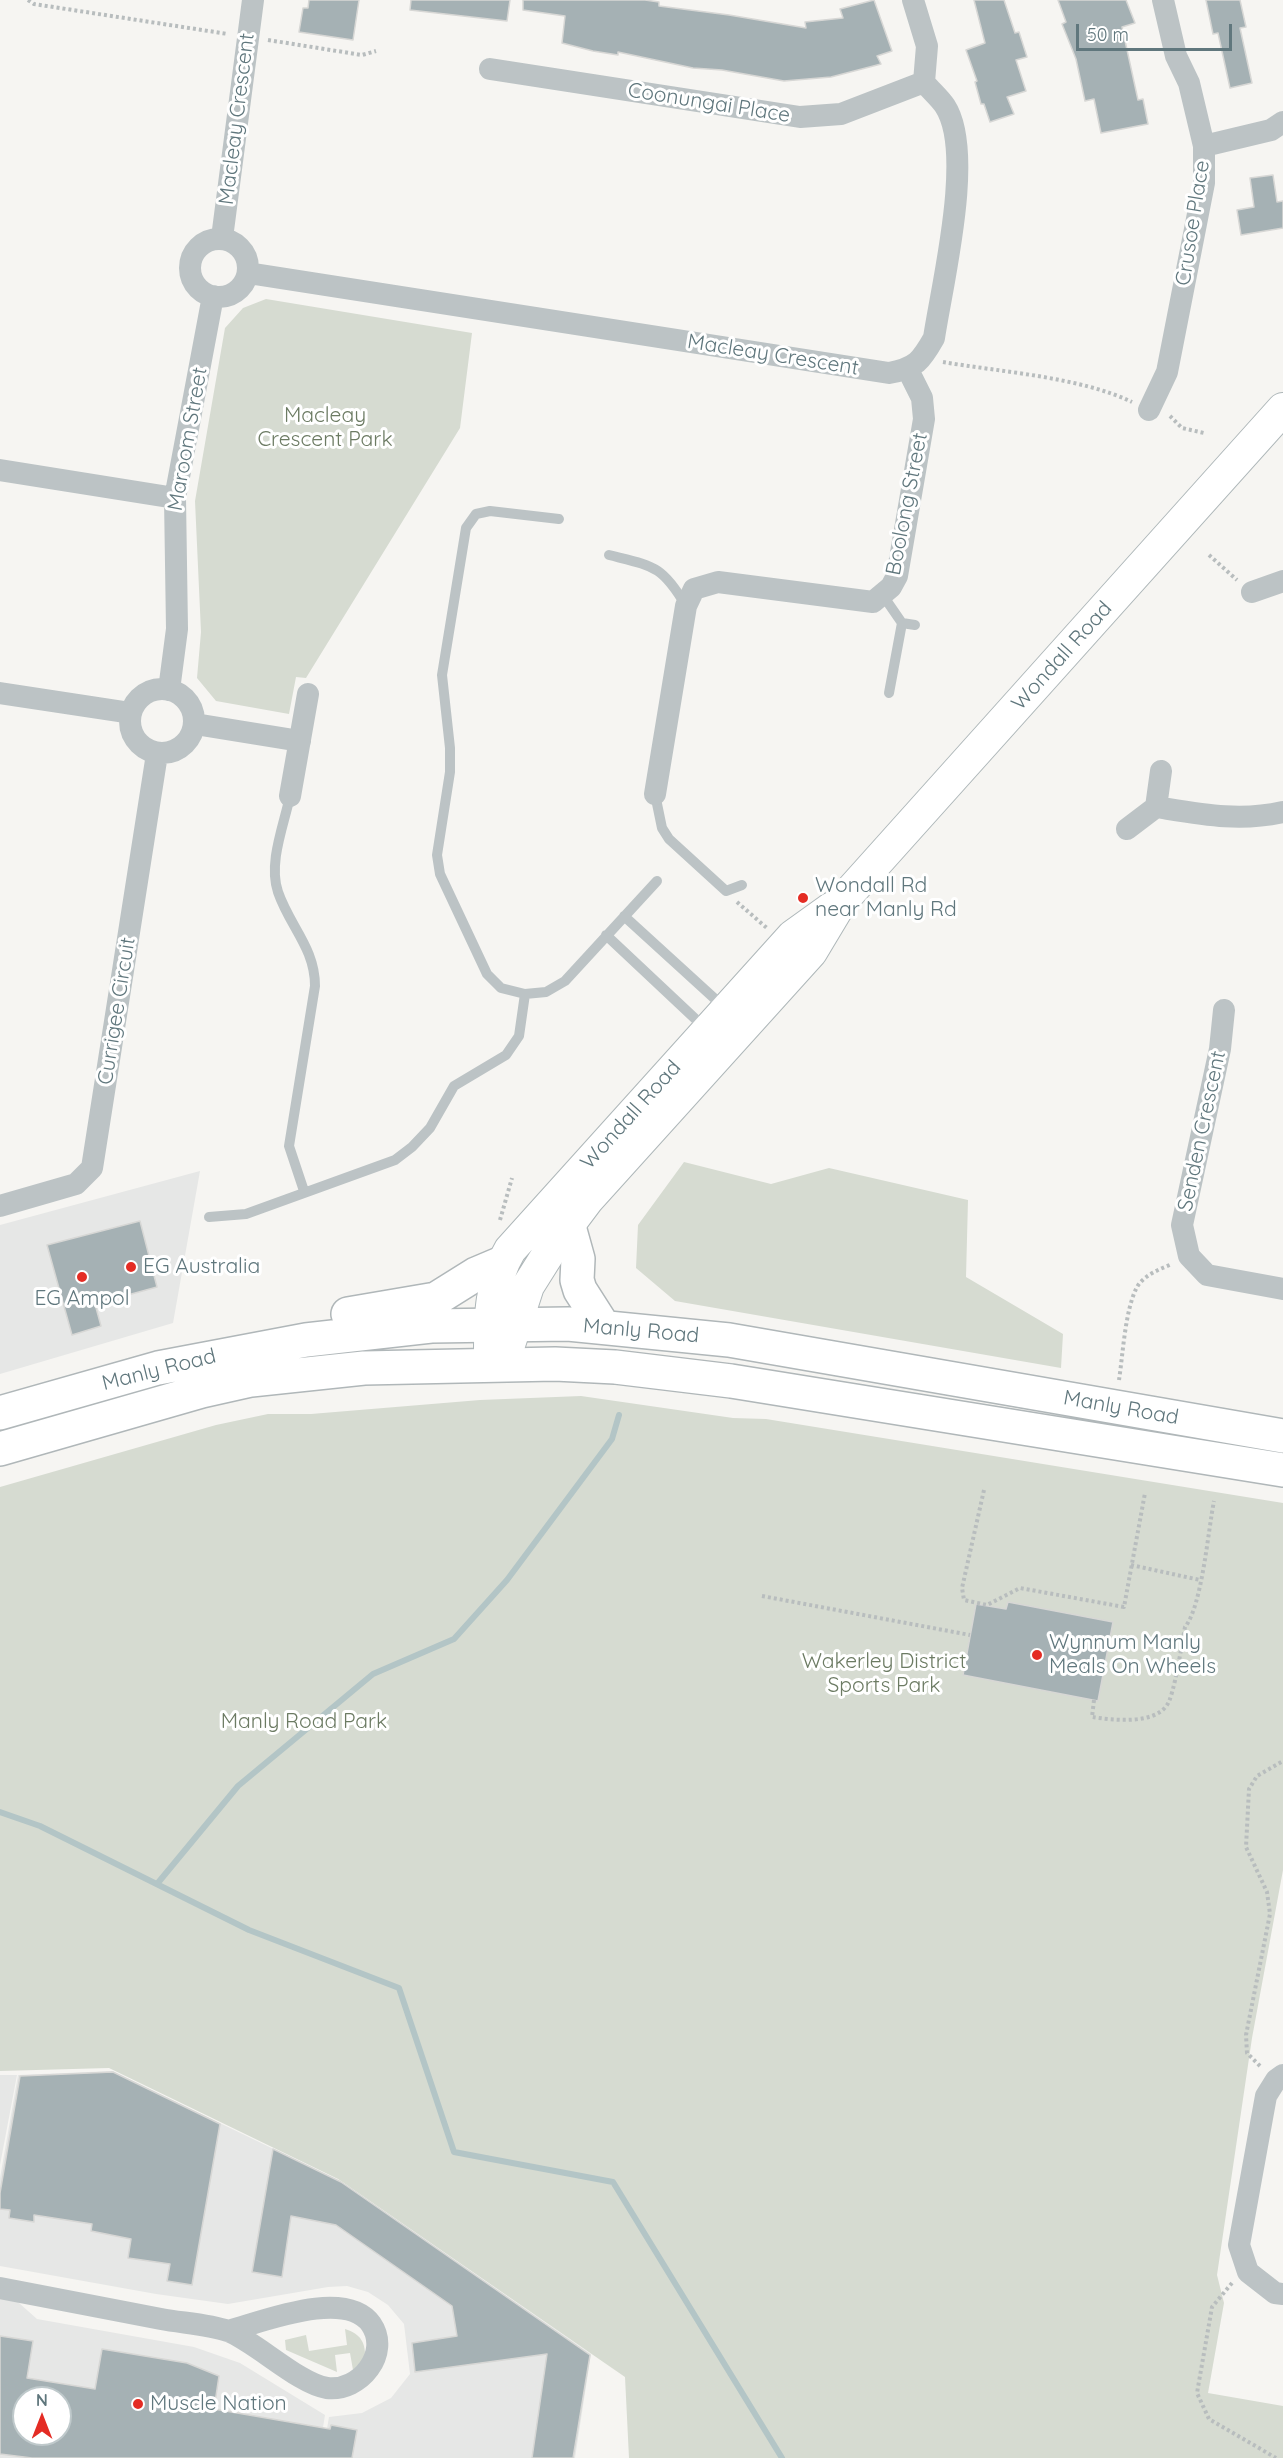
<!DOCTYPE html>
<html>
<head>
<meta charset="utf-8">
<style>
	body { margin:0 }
	#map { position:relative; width:1283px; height:2458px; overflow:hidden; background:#f6f5f2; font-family:Quicksand,sans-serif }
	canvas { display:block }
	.north { position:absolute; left:12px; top:2386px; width:60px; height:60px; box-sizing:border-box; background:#fff; border:2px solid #bfc9cb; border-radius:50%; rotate:0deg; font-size:16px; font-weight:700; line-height:24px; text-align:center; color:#60777d }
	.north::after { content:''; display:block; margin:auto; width:21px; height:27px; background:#e42c24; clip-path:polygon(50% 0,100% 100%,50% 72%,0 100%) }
	.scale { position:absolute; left:1076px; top:24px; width:156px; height:27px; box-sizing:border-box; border:3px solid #60777d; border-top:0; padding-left:8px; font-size:18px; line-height:21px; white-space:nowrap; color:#60777d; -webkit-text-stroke:4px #fff; paint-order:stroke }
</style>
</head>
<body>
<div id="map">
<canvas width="1283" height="2458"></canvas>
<div class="north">N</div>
<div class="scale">50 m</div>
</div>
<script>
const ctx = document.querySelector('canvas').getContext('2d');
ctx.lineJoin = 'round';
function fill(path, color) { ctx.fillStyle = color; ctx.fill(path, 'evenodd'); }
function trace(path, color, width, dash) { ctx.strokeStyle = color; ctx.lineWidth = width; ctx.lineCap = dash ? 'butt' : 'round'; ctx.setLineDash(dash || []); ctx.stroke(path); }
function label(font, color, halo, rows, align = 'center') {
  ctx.font = font + ' Quicksand,sans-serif'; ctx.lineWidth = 6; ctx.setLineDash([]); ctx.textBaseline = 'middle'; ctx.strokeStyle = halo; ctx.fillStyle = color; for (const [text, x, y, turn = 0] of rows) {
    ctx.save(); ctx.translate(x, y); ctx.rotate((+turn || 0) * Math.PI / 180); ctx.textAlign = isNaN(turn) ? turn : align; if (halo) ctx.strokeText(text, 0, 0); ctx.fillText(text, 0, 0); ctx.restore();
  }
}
const built = new Path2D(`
	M200 1171 173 1323 0 1374V1225Z
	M112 2071 342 2182 591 2354 575 2458H322L329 2417 362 2413 391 2398 410 2374 404 2324 388 2305 368 2292 347 2286 328 2287 228 2304 156 2294 0 2266V2178L18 2075Z
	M0 2075H17L0 2165Z
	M0 2286 37 2319 194 2347 240 2363 325 2415 318 2458H0ZM24 2398H60V2434H24Z`);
const green = new Path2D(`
	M266 299 472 333 460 428 306 678 296 677 289 714 216 701 197 678 201 632 195 501 225 328 243 308Z
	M684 1162 771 1184 829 1168 968 1200 966 1277 1063 1334 1061 1368 675 1301 636 1268 638 1225Z
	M581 1396 733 1418 766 1419 1283 1503V1870L1252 2038 1217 2275 1224 2303 1208 2393 1283 2406V2458H629L625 2377 338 2179 109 2068 0 2071V1487L216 1425 268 1414H311L480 1400Z
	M345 2329C361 2334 366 2343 365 2359L353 2370 350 2353 335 2355 337 2372 286 2350 285 2340 306 2335 309 2351 347 2345Z`);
const stream = new Path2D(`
	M0 1812 40 1826 249 1930 399 1988 454 2152 613 2182 782 2458
	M157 1884 238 1786 373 1674 454 1639 507 1580 612 1439 619 1415`);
const building = new Path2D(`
	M309 0H359L353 40 299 32 303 8H308Z
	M411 0H510L507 21 410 10Z
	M523 0H645L659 2V6L729 15 806 28 805 22 843 18 840 9 874 0 892 51 877 56 881 64 831 77 784 81 722 70 693 68 618 52V55L593 51 562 43 565 16 523 10Z
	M974 0H1004L1015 33 1019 32 1027 57 1016 60 1026 91 1007 97 1014 114 990 122 984 104H981L975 82 977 81 966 50 985 43Z
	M1058 0H1126L1135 23 1122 27 1138 100 1143 99 1148 124 1101 133 1094 99 1085 101 1076 59 1062 24 1066 22Z
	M1206 0H1240L1246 27 1240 28 1252 83 1230 88 1218 33 1213 34Z
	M1273 175 1277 202 1283 201V228L1241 235 1237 210 1254 207 1250 178Z
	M140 1221 157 1287 95 1304 101 1326 72 1335 47 1245Z
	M1008 1602 1113 1622 1098 1701 963 1675 976 1604 1006 1609Z
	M113 2072 220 2124 192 2285 167 2281 170 2264 128 2258 131 2239 91 2231 92 2224 34 2215V2222L9 2218 10 2210 0 2209V2193L20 2076Z
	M273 2149 341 2182 590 2355 573 2458H532L547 2354 415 2372 412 2343 457 2336 452 2306 336 2225 291 2216 282 2277 252 2272Z
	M0 2336 33 2341 27 2378 95 2389 102 2349 187 2363 219 2376 214 2409 330 2429 331 2425 357 2430 352 2458H32L0 2454ZM24 2398H60V2434H24Z`);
const path = new Path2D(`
	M28 0 34 4 228 34
	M268 40 362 55 376 51
	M943 362C1001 372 1080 377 1132 402
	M1170 416 1182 428 1204 433
	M1209 555 1237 580
	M737 902 768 929
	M500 1220 512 1178
	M1119 1380C1123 1354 1125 1310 1137 1287 1144 1275 1160 1269 1172 1264
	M984 1490 962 1588 964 1600 987 1605 1020 1588 1124 1607 1145 1493
	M1131 1565 1200 1580
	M762 1596 970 1635
	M1094 1700 1092 1717C1112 1720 1154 1725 1167 1705 1174 1696 1182 1643 1185 1627 1202 1606 1208 1531 1214 1501
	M1260 2066 1247 2053 1246 2035 1270 1914 1267 1892 1246 1847 1249 1789 1257 1776 1283 1761
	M1232 2283 1212 2307 1197 2393 1209 2419 1276 2458`);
const lane = new Path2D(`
	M559 519 490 511 476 514 466 528 442 675 450 748V772L437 855 440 874 487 974 501 988 525 994 546 992 565 981 657 881
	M609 555C653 566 662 565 686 606
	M882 594 902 623 889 693
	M902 623 915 625
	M655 794 662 828 669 839 726 891 742 885
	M290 796C284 825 268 863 278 892 290 927 315 948 315 986L289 1146 304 1191
	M624 916 726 1009
	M606 935 705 1028
	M209 1217 246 1214 395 1160 412 1147 430 1128 454 1086 506 1055 519 1036 525 994`);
const street = new Path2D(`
	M490 69 800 117 841 114 924 82
	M1204 146 1271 130 1283 122
	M222 238 253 0
	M190 268a29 29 0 1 1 58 0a29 29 0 1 1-58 0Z
	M248 273 889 373C916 368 921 361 934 338 942 284 975 152 945 106 939 97 930 90 924 82L927 46 913 0
	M1149 410 1167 372 1204 183V146L1189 83 1176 56 1163 0
	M0 470 175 498
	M1252 592 1283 581
	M130 721a32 32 0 1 1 64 0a32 32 0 1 1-64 0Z
	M169 690 177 629 175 498 213 296
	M0 693 131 713
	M195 724 300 741
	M655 794 686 606 694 589 718 582 873 602 891 587 897 576 924 419 922 398 908 370
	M290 796 308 694
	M1156 807 1161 771
	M1127 829 1156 807C1200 814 1239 822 1283 812
	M1224 1010 1220 1049 1182 1225 1189 1256 1207 1275 1283 1289
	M0 1206 76 1184 92 1168 157 754
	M1283 2075 1276 2080 1266 2096 1239 2245 1248 2272 1275 2293 1283 2294
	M0 2288C54 2298 107 2309 161 2319 182 2323 208 2324 228 2331 256 2342 299 2384 327 2388 360 2392 391 2353 371 2324 345 2288 262 2322 228 2331`);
const secondary = new Path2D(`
	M490 1352C490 1315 491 1282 510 1250L793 936 832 908
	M503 1363 528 1286 555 1243 588 1199 811 952 841 902 1283 409`);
const primary = new Path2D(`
	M568 1223 578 1259 577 1280 580 1290 603 1326
	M348 1314 436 1299 476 1274 502 1263
	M0 1413 158 1368 306 1340 431 1326 568 1324 729 1340 1283 1436
	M0 1449 202 1391 251 1380 364 1368 555 1364 615 1367 731 1381 1283 1470`);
const markers = [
	[803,898,6,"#e42c24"],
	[131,1267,6,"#e42c24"],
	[82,1277,6,"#e42c24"],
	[1037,1655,6,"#e42c24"],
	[138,2404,6,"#e42c24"]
];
const streetNames = [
	["Coonungai Place",709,103,9],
	["Macleay Crescent",237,119,-83],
	["Crusoe Place",1193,223,-81],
	["Macleay Crescent",773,355,9],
	["Maroom Street",188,439,-80],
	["Boolong Street",907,504,-79],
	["Wondall Road",1062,656,-48],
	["Currigee Circuit",117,1011,-81],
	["Wondall Road",631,1115,-48],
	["Senden Crescent",1202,1131,-78],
	["Manly Road",641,1331,5],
	["Manly Road",159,1370,-14],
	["Manly Road",1121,1408,10]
];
const parkNames = [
	["Macleay",325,416],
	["Crescent Park",325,440],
	["Wakerley District",884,1662],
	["Sports Park",884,1686],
	["Manly Road Park",304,1722]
];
const poiNames = [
	["Wondall Rd",815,886],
	["near Manly Rd",815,910],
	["EG Australia",143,1267],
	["EG Ampol",82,1299,"center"],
	["Wynnum Manly",1049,1643],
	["Meals On Wheels",1049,1667],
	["Muscle Nation",150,2404]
];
fill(built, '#e6e7e6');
fill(green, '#d6dbd1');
trace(stream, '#b3c5c6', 6);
fill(building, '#a5b1b4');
trace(building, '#d7d7d5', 1.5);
trace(secondary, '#aeb7b9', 34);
trace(primary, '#b0b7b9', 36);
trace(path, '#b8bdbe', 4, [3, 3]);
trace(lane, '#bcc3c5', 10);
trace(street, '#bcc3c5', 22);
trace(secondary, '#fff', 32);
trace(primary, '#fff', 33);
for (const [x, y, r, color] of markers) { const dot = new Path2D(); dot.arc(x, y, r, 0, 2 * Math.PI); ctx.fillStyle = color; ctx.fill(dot); trace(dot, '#fff', 2); }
label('21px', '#60777d', '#fff', streetNames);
label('21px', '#6c7b63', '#fff', parkNames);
label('21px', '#60777d', '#fff', poiNames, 'left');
</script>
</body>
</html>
